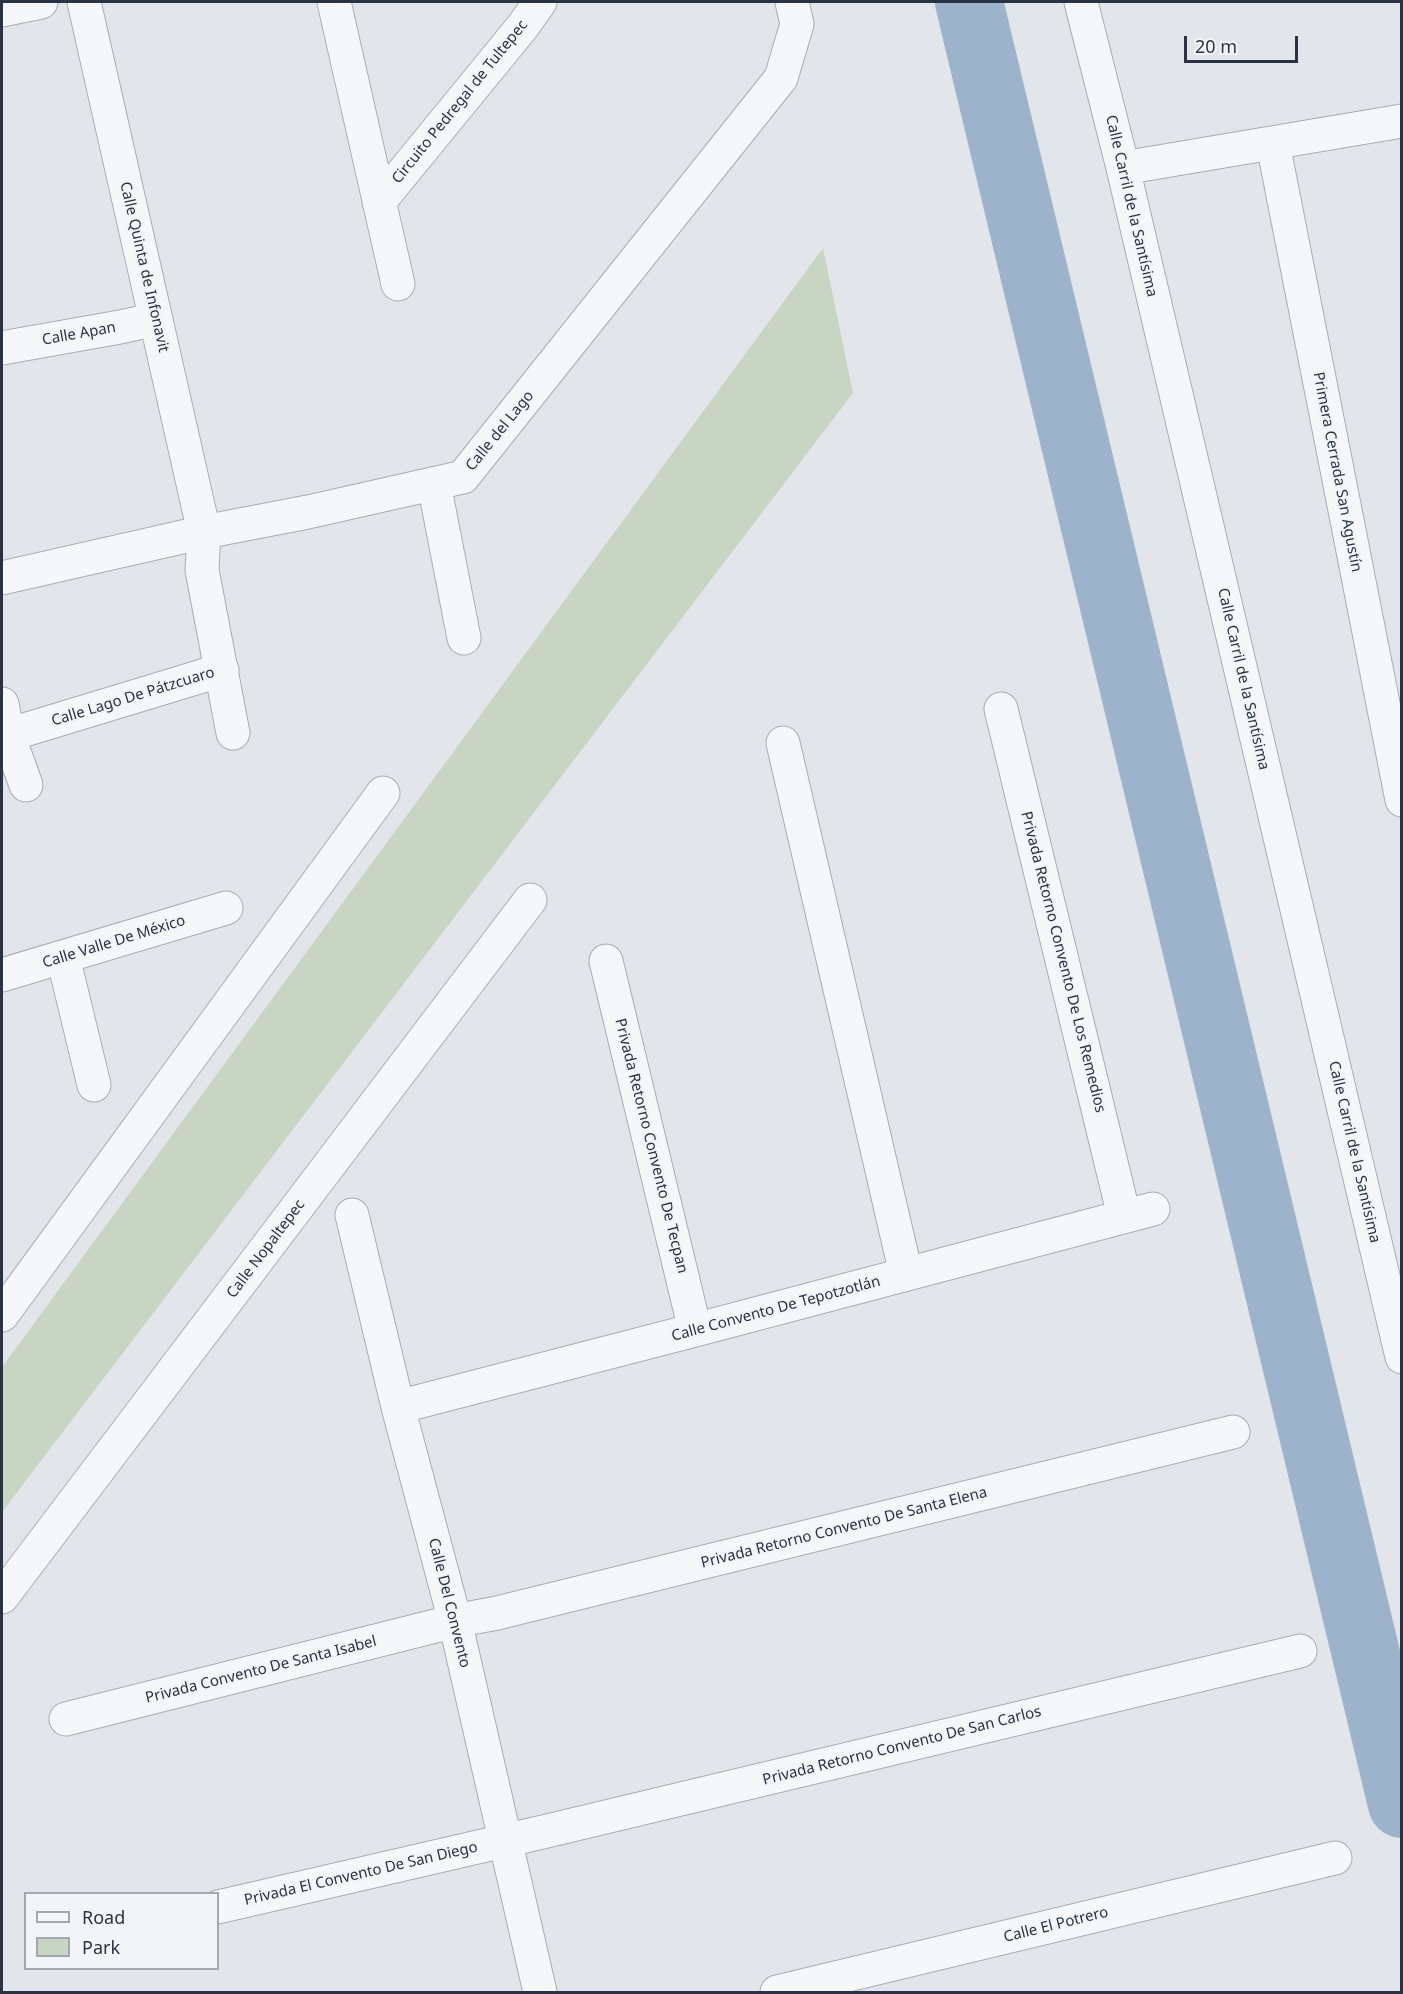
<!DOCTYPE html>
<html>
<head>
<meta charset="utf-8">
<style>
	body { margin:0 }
	#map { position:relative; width:1403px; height:1994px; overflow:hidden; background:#e2e6eb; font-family:"Noto Sans",sans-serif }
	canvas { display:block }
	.frame { position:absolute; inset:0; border:3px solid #2a3343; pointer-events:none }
	.legend { position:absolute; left:24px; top:1892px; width:195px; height:78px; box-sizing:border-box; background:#f2f5f8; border:2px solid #a2a7b0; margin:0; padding:8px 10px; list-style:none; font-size:18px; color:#2a3343 }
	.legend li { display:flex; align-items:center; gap:12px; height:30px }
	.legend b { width:30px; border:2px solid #a2a7b0 }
	.scale { position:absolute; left:1184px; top:36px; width:114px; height:27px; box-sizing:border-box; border:3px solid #2a3343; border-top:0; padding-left:8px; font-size:18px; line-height:21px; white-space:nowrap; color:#2a3343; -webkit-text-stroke:4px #f2f5f8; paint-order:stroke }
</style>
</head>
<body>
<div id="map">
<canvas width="1403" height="1994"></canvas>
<div class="frame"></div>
<ul class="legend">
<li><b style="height:8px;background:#f5f7f9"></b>Road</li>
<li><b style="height:16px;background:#c8d5c3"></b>Park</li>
</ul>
<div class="scale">20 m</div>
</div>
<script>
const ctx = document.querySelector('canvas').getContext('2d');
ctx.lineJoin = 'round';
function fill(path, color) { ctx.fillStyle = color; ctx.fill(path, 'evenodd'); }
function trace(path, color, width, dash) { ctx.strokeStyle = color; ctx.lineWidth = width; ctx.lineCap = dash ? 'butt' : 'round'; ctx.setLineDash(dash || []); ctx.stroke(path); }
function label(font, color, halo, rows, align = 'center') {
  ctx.font = font + ' "Noto Sans",sans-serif'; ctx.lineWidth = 4.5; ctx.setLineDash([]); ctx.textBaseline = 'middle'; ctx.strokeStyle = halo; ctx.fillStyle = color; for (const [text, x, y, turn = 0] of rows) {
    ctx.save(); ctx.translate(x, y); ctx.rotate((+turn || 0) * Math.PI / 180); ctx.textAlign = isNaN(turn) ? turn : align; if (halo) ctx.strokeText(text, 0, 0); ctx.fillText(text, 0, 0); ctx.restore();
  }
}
const green = new Path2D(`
	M823 248 853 393 2 1512V1367Z`);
const river = new Path2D(`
	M969 2 1402 1804`);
const minor = new Path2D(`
	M84 2 204 532 202 570 233 733
	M334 2 398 284
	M1081 2 1123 168 1402 1357
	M2 10 41 2
	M1273 144 1402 800
	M1123 168 1402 121
	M379 202 523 26 540 2
	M2 348 120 327 156 319
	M434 484 464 638
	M2 578 204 532 308 512 463 477 781 78 797 24 792 2
	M2 704 8 735 26 785
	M1001 709 1124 1216
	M8 735 222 670
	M783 743 906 1274
	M63 957 94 1085
	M606 961 695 1330
	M2 975 226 908
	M352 1215 398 1407 455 1621 540 1992
	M2 1315 383 793
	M398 1407 695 1330 1153 1209
	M2 1597 530 900
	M66 1719 455 1621 497 1613 1233 1432
	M218 1907 547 1831 1300 1651
	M777 1992 1335 1858`);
const streetNames = [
	["Circuito Pedregal de Tultepec",460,102,-51],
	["Calle Carril de la Santísima",1131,206,77],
	["Calle Quinta de Infonavit",144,267,77],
	["Calle Apan",79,334,-10],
	["Calle del Lago",500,431,-51],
	["Primera Cerrada San Agustín",1337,472,79],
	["Calle Carril de la Santísima",1243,679,77],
	["Calle Lago De Pátzcuaro",133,697,-17],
	["Calle Valle De México",114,942,-17],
	["Privada Retorno Convento De Los Remedios",1063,962,76],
	["Privada Retorno Convento De Tecpan",651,1146,76],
	["Calle Carril de la Santísima",1354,1152,77],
	["Calle Nopaltepec",266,1249,-53],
	["Calle Convento De Tepotzotlán",776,1309,-15],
	["Privada Retorno Convento De Santa Elena",844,1528,-14],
	["Calle Del Convento",449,1603,76],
	["Privada Convento De Santa Isabel",261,1670,-14],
	["Privada Retorno Convento De San Carlos",902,1746,-14],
	["Privada El Convento De San Diego",361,1874,-13],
	["Calle El Potrero",1056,1925,-14]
];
fill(green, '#c8d5c3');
trace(river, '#9db3cb', 68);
trace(minor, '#a7adb5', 35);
trace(minor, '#f5f7f9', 33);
label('15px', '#2a3343', '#f2f5f8', streetNames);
</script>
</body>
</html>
